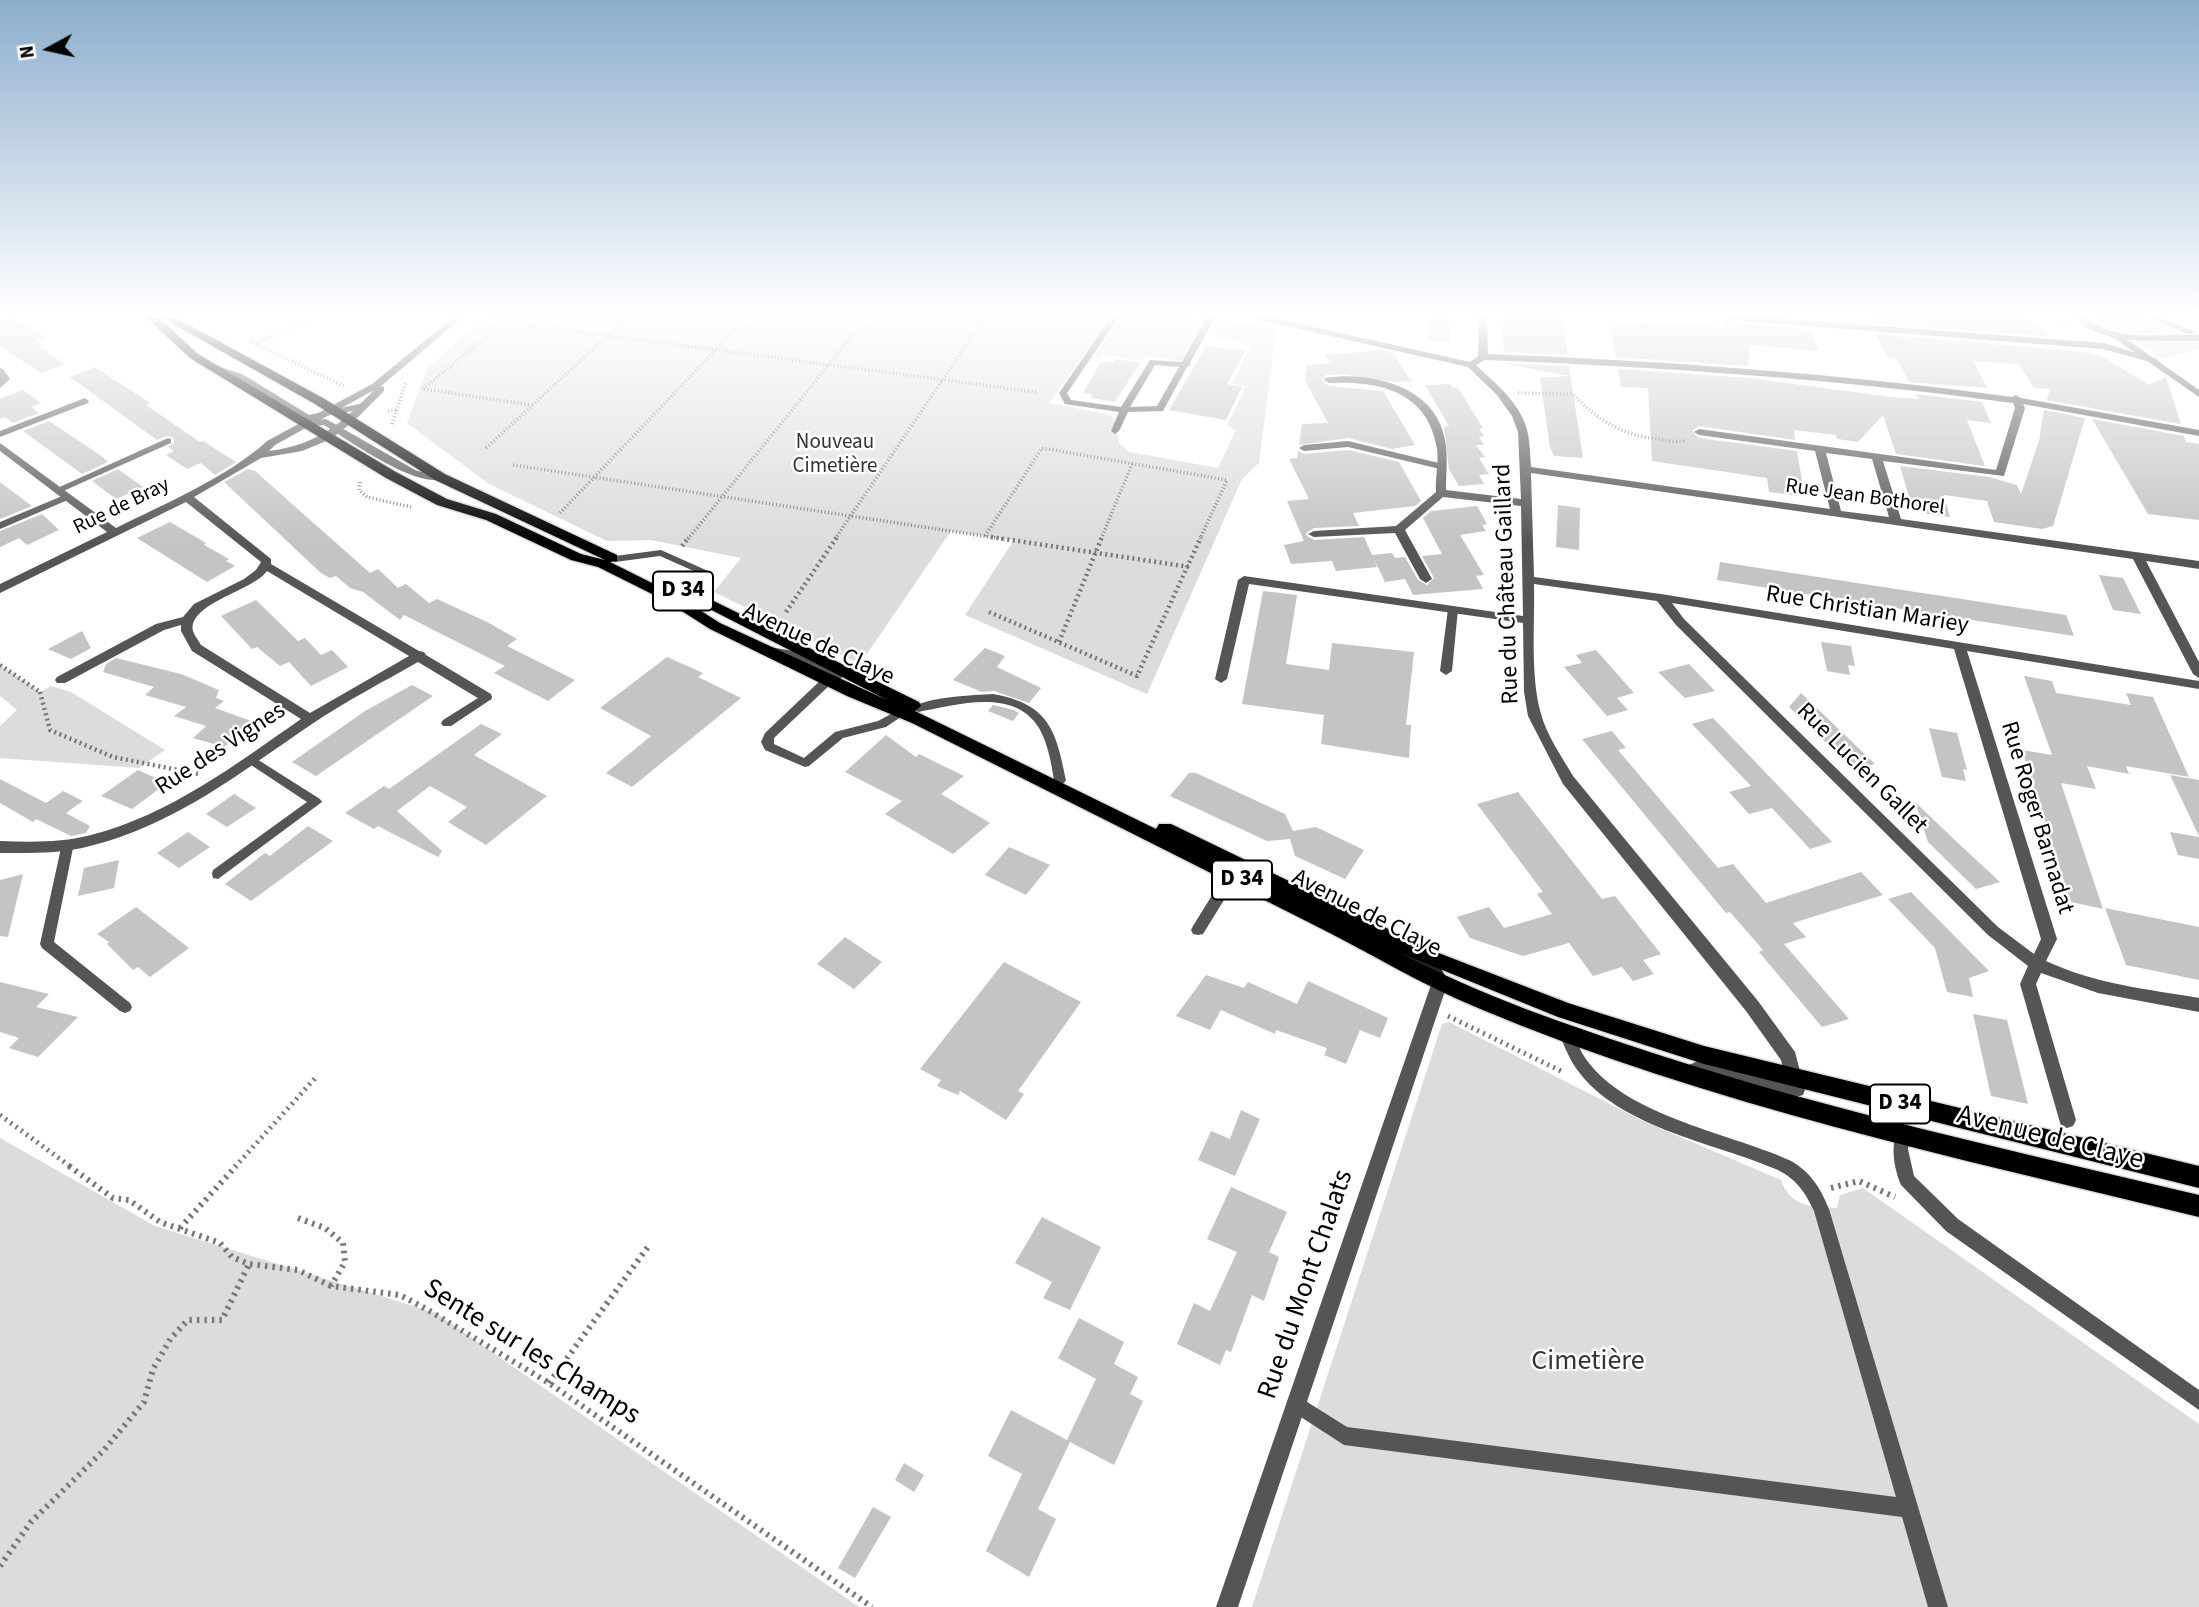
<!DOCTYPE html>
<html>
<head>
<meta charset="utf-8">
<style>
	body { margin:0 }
	#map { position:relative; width:2199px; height:1607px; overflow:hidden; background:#fff; font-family:"Source Sans 3",sans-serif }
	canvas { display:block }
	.north { position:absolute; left:14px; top:14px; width:70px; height:70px; -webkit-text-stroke:5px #fff; paint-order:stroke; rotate:262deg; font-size:19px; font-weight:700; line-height:28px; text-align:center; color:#000 }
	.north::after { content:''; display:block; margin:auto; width:24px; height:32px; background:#000; clip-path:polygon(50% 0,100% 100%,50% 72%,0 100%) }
</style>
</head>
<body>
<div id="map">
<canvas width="2199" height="1607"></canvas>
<div class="north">N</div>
</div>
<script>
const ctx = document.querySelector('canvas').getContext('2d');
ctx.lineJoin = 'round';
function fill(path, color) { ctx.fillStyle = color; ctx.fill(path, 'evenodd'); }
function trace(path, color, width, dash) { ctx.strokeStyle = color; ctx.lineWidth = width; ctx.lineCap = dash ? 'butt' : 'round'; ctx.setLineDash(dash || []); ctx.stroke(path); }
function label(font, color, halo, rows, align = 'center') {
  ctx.font = font + ' "Source Sans 3",sans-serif'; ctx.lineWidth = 5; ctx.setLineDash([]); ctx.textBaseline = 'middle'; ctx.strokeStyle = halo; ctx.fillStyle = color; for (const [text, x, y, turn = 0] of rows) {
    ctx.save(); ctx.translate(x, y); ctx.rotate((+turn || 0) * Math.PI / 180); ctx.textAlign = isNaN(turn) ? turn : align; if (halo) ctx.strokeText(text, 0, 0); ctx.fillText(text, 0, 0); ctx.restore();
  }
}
const green = new Path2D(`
	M484 317H1111L1049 403 1111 415 1115 423 1110 432 1118 434 1119 443 1130 452 1218 468 1236 430 1227 426 1246 386 1232 384 1251 346 1218 338 1213 329 1221 320 1276 329 1259 463 1242 479 1147 694 965 615 1014 540 951 531 860 664 714 592 741 558 651 540 607 541 489 484 407 423 427 369Z
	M1121 317H1198L1195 320 1200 331 1183 361 1147 356 1141 361 1103 354 1100 359 1093 358Z
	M2092 317H2141L2170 331C2147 333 2107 341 2092 317Z
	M2172 337 2199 341V349L2163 359 2133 340Z
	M0 665 40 692 51 686 71 692 165 750 139 768 0 758V726L17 710 0 696Z
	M1449 1022 1643 1121 1781 1180C1790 1206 1812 1208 1837 1208L1840 1195 1863 1188 2199 1424V1607H1252L1442 1024Z
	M0 1138 155 1226 436 1313 859 1607H0Z`);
const building = new Path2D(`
	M14 317 46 337 37 340 43 345 39 347 65 364 41 373 0 346V320Z
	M1429 317H1449V342L1428 340Z
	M1502 317H1562L1567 355 1504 352Z
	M1725 317 1731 323 1810 329 1819 351 1750 345 1748 366 1616 357 1609 321 1639 324 1638 320 1724 328Z
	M1866 317H2028L2030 321H2037L2047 336 1869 323Z
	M1875 334 2086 352 2105 358 2149 385 2166 377 2181 424 2047 400 2050 389 2034 388 2019 364 1973 361 1987 388 1909 382 1896 358 1887 357Z
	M1206 346 1245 351 1227 384 1242 387 1226 420 1169 410Z
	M1382 350 1393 353 1411 381 1396 382 1343 374 1326 375 1321 380 1329 386 1383 391 1415 445 1392 449 1348 438 1299 445 1302 424 1328 423 1305 380 1307 365 1330 363 1325 355Z
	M1116 359 1140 363 1115 402 1091 398 1092 394 1083 393 1101 362H1113Z
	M1507 364 1569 366 1583 458 1554 456 1550 447 1540 378 1569 376Z
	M95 367 144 399 150 403 146 405 200 442 203 441 236 462 215 475 201 463 187 469 166 455 174 451 168 447 174 443 173 437 167 436 157 440 70 377Z
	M1618 369 1749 378 1891 397 1919 399 1916 394 1982 402 1991 423 1967 420 1985 466 1896 454 1883 415 1858 442 1837 439 1836 435 1794 430 1795 440 1699 426 1692 431 1699 438 1797 451 1804 492 1800 491 1801 496 1769 492 1767 478 1652 461 1648 388 1621 387Z
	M1450 384 1453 388H1458L1483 428 1479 429 1484 436 1479 437 1484 445H1476L1485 457 1479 458 1489 474 1479 475 1484 484 1459 486 1449 469 1444 427 1449 426 1425 385Z
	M23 390 41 403 31 407 39 413 13 423 5 417 0 419V399Z
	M2044 410 2085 418 2053 526 2042 529 1994 522 1987 501 1944 495 1950 517 1922 513 1920 509 1912 507 1900 466 1989 477 2017 485 2021 494 2039 441Z
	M2092 419 2184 436 2186 442 2199 444V520L2148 514Z
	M49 421 103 457 108 462 82 474 23 431Z
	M1348 450 1399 462 1421 501 1415 506 1353 513 1359 526 1314 528 1306 533 1307 536 1314 540 1364 537 1372 555 1392 553 1395 558 1405 557 1418 580 1427 585 1434 578 1422 556 1442 554 1423 518 1431 511 1477 506 1487 524 1482 525 1486 531 1460 535 1484 575 1476 576 1483 589 1413 595 1405 579 1385 582 1373 557 1377 567 1336 571 1332 561 1291 564 1284 545 1304 541 1287 501 1309 499 1289 459 1297 458 1298 451 1304 454Z
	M118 469 143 487 116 499 92 481Z
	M248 469 255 471 370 573 378 569 398 588 406 584 429 603 437 599 487 622 517 639 507 646 575 680 548 701 494 673 505 666 404 615 400 620 363 592 350 588 336 576 330 578 321 573 224 482Z
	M0 482 32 506 0 519Z
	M1558 505 1580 508 1579 550 1556 547Z
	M42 514 59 530 27 545 19 538 0 547V531Z
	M170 522 206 543 204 545 229 559 226 561 235 566 207 582 137 538Z
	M1720 562 2066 615 2074 636 1717 580Z
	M2099 575 2123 578 2141 614 2113 610Z
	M1263 591 1297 595 1286 664 1329 670 1332 643 1414 652 1406 725H1411L1409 758 1321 744 1324 715 1242 704Z
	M256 600 298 641 305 638 321 655 332 650 348 667 311 686 289 662 280 666 257 647 252 649 221 616Z
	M82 631 91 648 71 659 48 649Z
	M1821 642 1851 646 1855 666 1848 665 1850 675 1827 671Z
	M985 648 1005 656 997 667 1041 688 1029 703 994 691 982 692 953 680Z
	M1596 650 1634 693 1617 698 1628 710 1607 716 1564 667 1582 663 1576 655Z
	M667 657 703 673 698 677 741 698 632 787 606 773 651 736 600 708Z
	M116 658 181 674 219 690 216 698 224 701 215 708 254 722 224 747 193 738 206 726 174 716 186 707 145 695 154 687 103 672 106 664Z
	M1689 664 1715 691 1685 698 1658 672Z
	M2024 676 2052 681 2056 693 2131 705 2126 693 2153 697 2189 777 2126 766 2129 774 2087 766 2096 789 2061 783 2103 909 2071 902 2022 750 2052 755Z
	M412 685 433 696 316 776 292 762 365 711Z
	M1801 693 1847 737 1875 764 1853 769 1789 707Z
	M993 705 1014 710 1019 713 1013 721 988 711Z
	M1713 718 1742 748 1832 842 1810 849 1772 808 1749 814 1729 792 1751 786 1692 724Z
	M481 724 502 734 474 755 547 796 486 845 448 822 467 807 430 786 397 811 442 851 438 857 378 826 374 829 345 813 384 786 389 789Z
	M1929 728 1957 733 1967 770 1963 769 1966 781 1942 777Z
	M1612 731 1626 748 1618 750 1718 868 1733 864 1766 903 1861 872 1883 895 1793 923 1806 937 1784 944 1849 1019 1822 1027 1759 952 1763 950 1730 912 1726 913 1582 739Z
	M886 735 916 757 919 754 964 776 941 794 990 823 953 854 885 814 902 801 845 772Z
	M138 770 167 783 132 809 101 796Z
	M1189 773H1196L1285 814 1293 831 1316 827 1364 850 1345 879 1295 856 1290 839 1267 841 1170 796Z
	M2170 775 2199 780V836Z
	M0 779 46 803 63 791 83 801 66 813 90 826 86 833 71 836 36 819 33 822 0 803Z
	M1518 792 1602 899 1615 896 1661 954 1643 960 1654 974 1633 981 1622 967 1593 976 1569 943 1523 956 1470 938 1457 917 1489 907 1504 928 1552 914 1537 894 1543 892 1477 804Z
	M234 794 256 808 227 827 206 814Z
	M1915 802 1958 843 2000 882 1976 889 1928 842Z
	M308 826 333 841 251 901 225 884 265 853 270 856Z
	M188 832 210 847 179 868 157 853Z
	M2170 832 2199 837V859L2178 855Z
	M1009 847 1050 865 1026 895 985 875Z
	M119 860 114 888 78 896 84 868Z
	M23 874 8 937 0 936V880Z
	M1911 892 1989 971 1969 978 1973 997 1947 992 1935 948 1888 899Z
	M136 907 189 948 150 977 138 967 133 970 107 944 109 942 97 934Z
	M2105 908 2199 927V980L2126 965Z
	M845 937 882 962 854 989 817 964Z
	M1004 962 1081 1002 1018 1091 1024 1094 1006 1120 960 1091 958 1095 937 1086 941 1080 920 1069Z
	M1206 975 1244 988 1248 982 1297 1004 1308 981 1388 1018 1380 1038 1360 1030 1346 1064 1324 1055 1327 1048 1276 1030 1275 1034 1221 1010 1210 1030 1176 1016Z
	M0 982 49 994 36 1007 78 1017 38 1057 9 1048 19 1038 0 1032Z
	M1973 1014 2007 1020 2028 1104 1991 1096Z
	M1241 1110 1260 1119 1235 1176 1198 1160 1211 1131 1230 1139Z
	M1231 1187 1287 1212 1269 1252 1279 1257 1264 1301 1252 1295 1231 1352 1226 1350 1220 1365 1177 1344 1194 1303 1210 1311 1237 1252 1207 1239Z
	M1042 1217 1101 1247 1070 1310 1043 1298 1052 1282 1015 1263Z
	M1079 1318 1124 1342 1114 1364 1138 1377 1130 1394 1143 1401 1114 1465 1070 1442 1038 1509 1056 1519 1029 1577 986 1551 1022 1474 988 1456 1011 1410 1067 1440 1096 1379 1058 1358Z
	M904 1463 924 1475 914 1492 895 1480Z
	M873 1507 891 1517 855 1578 838 1568Z`);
const pathFar3 = new Path2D(`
	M2053 317 2068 326
	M504 322 1036 392
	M251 342 344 386
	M254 344 315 317
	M423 389 510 317
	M424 389 532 405
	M1518 393 1572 394C1599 420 1620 435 1658 439 1667 441 1676 443 1685 440
	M388 411 397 410
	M392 424 406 382
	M486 448 628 317
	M513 465 1003 539
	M360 482 359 490 367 497 411 507
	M560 513 747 317
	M985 536 1042 448 1227 480 1200 539
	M688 539 867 317
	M835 539 985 317
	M1101 539 1132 464`);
const pathFar2 = new Path2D(`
	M991 537 1190 567
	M682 546 689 537
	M786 612 837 537
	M989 612 1137 676 1201 537
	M1059 642 1102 537
	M0 665 40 692
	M40 692 50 730 113 757 198 774`);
const pathFar1 = new Path2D(`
	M1448 1016 1563 1072
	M0 1115 71 1167
	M235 1167 317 1076`);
const path = new Path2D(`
	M69 1166 113 1198 129 1200 160 1222 220 1243 232 1257 249 1264 298 1270 331 1286 400 1295 428 1310 549 1383 872 1607
	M1831 1188 1859 1181 1895 1197
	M298 1218 325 1228 343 1243 345 1262 331 1286
	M180 1228 236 1166
	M549 1383 650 1244
	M0 1566 31 1522 104 1450 144 1402 153 1369 171 1338 188 1320H222L249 1264`);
const service = new Path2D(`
	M1111 317H1119L1067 393 1071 400 1121 407 1150 360 1182 362 1207 317 1214 319 1190 363 1191 365 1187 367 1163 411 1128 412 1119 431 1115 434 1111 431 1119 412 1065 404 1059 393ZM1155 365 1179 367 1157 406 1130 407Z
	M85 398 89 401 88 403 0 437V431Z
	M168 438 171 439V443L61 492H55L53 490Z
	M1348 441 1443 464 1445 466 1440 469 1348 447 1304 451 1299 448 1304 445Z
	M67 494 70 495V499L0 529V522Z
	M661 550 708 571 688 593 684 594 679 591 696 572 660 556 615 562 610 559 615 556Z
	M1453 606 1458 609 1452 671 1446 675 1440 671 1448 609Z
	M779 620 784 623C780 629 772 637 764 634L763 632 764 630Z
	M828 676 832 677 834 680 832 683 774 738V744L804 758 835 732 878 721 902 708 908 712 886 727 843 738 809 766 805 767 765 750 761 742 765 733 824 677Z
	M486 693 492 697 490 700 451 726H443L441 723 443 720Z
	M993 694C1049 704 1056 730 1066 780L1064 783 1060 784 1054 780C1051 762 1048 744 1039 728 1014 687 956 705 918 712L912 708C925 697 975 695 993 694Z
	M252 756 320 799 322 802 218 879 213 878 212 874 213 870 307 802 248 763 246 760Z
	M67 843 71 845 73 848 54 942 130 1003 132 1007 130 1011 125 1013 120 1011 42 948 40 944 61 848 63 845Z
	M1232 870 1237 871 1238 875 1237 879 1203 934 1198 935 1193 934 1191 930 1193 926 1227 871Z
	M1566 1027 1571 1029C1575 1037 1578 1045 1582 1053 1619 1115 1727 1132 1789 1160 1810 1171 1820 1187 1829 1209L1948 1607H1928L1902 1517 1344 1445 1290 1410 1287 1404 1290 1398 1296 1395 1347 1427 1896 1497 1814 1211C1805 1192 1797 1180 1778 1170 1714 1142 1611 1127 1572 1062 1567 1053 1563 1043 1559 1033L1561 1029Z
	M1903 1127 1908 1129 1911 1134 1908 1149 1914 1176 1958 1219 2199 1390V1410L1946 1231 1901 1185C1894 1168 1890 1147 1898 1129Z`);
const minor = new Path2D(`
	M454 317H463L381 386 384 387V391L356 419 331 439 302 451 261 458 194 497 271 559V564L419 651 424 652 426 655 491 694 492 697 491 700H481L418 662C383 682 346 701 312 724 241 772 175 825 90 846 60 854 30 853 0 853V841C30 842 61 843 91 835 169 815 235 765 301 719L192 651 181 631V625L164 630 65 683H57L55 680 57 677 156 624 183 617 194 604 244 579 256 570 261 562 186 502 0 593V584L107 532 0 451V443L116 528C164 504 228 477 267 441L372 384ZM374 390C341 424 317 445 269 451L275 445ZM267 571 409 656 310 713 201 645C199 641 194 635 193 631 188 603 253 591 267 571Z
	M1207 317H1215L1210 322 1206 319Z
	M1255 317H1269L1470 362 1478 356 1479 317H1487L1488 354C1663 361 1838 373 2012 397L2016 395 2021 398 2199 430V436L2023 404 2025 408 2004 476 1883 461 1901 519 2199 561V569L2146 561 2199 662V678L2193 674 2133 559 1531 473 1534 577 1661 594 2199 681V689L1967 651 2057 939 2046 961C2095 984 2147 989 2199 998V1012L2098 993 2041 973 2036 984 2076 1120 2073 1126 2067 1128 2061 1126 2020 984 2028 966 1988 935 1676 625 1657 601 1534 584C1535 625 1530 675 1541 714 1547 736 1562 757 1573 776L1758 1001 1795 1052 1805 1090 1803 1095 1787 1099 1701 1075 1686 1082 1680 1079 1678 1074 1680 1069 1700 1060 1787 1083 1781 1060 1746 1011 1563 784 1528 716 1524 692 1523 623 1249 584 1227 679 1221 683 1215 679 1238 580 1244 576 1523 616 1521 506 1443 497 1405 530 1432 579 1426 583 1420 579 1395 533 1314 537 1308 534 1314 531 1396 526 1436 492C1435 478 1439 463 1437 449 1428 391 1379 381 1329 383L1324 380 1326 378C1368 371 1430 385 1443 432 1449 451 1446 470 1446 490L1521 499 1518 432 1512 416 1497 395 1468 367 1259 320ZM1485 360C1662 367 1837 379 2013 403L2015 408 1996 470 1699 429 1694 432 1699 435 1815 451 1830 509 1531 467C1530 456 1530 444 1528 434 1523 405 1496 384 1476 365ZM1826 453 1872 459 1889 517 1841 511ZM1672 603 1954 649 2041 939 2034 954 1998 927 1684 619Z
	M1727 317H1760L2104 343 2159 360 2154 363 2103 349 1731 320Z
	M0 368 3 369 10 379 0 388Z
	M1440 975 1446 977 1448 982 1238 1607H1216L1432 982 1434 977Z`);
const tertiary = new Path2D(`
	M2076 317H2085C2117 344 2160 333 2199 335V341L2128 340 2199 390V397L2114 338 2088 329Z
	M2147 317H2158L2196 332 2188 334Z
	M214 365 242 374 309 415 363 403 368 406 363 409 303 420 236 378 211 370 209 368Z
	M326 419 417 471 440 474 445 477C422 493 347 439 324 425L313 426 308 423 313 420Z
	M770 647 793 651 840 674 842 677 840 680H832L786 658 766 654 764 651 766 648Z`);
const secondary = new Path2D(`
	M1405 943 1440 967 1449 982 1447 987 1441 989 1435 987 1428 977 1400 954 1397 949 1400 944Z`);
const primary = new Path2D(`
	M146 317H158L198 354 396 472 447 499 496 514 581 554 605 560 435 480 315 404 161 317H174L323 398 445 474 617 555V561L610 562 676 595 720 623 887 700 653 580 660 575 665 577 919 702 921 706 915 711 1156 829 1159 824H1171L1436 952 1568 1003 1704 1046 2199 1166V1188L1704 1064 1558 1017 1398 952C1481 996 1570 1026 1659 1055 1836 1112 2018 1152 2199 1195V1217C1957 1158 1709 1105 1478 1008 1419 984 1367 951 1310 923 1178 856 1045 790 912 723L847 696 710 629 666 601 598 567 571 560 486 520 437 505 386 478 190 358Z`);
const farParknames = [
	["Nouveau",835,443],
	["Cimetière",835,467]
];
const farStreetnames = [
	["Rue Jean Bothorel",1865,498,8],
	["Rue de Bray",122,507,-26]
];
const shields = [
	[683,591,60],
	[1242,880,60],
	[1900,1104,60]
];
const shieldNames = [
	["D 34",683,591],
	["D 34",1242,880],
	["D 34",1900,1104]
];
const streetNames = [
	["Rue du Château Gaillard",1508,584,-92],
	["Rue Christian Mariey",1867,611,9],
	["Avenue de Claye",818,645,25],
	["Rue des Vignes",221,750,-33],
	["Rue Lucien Gallet",1861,769,45],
	["Rue Roger Barnadat",2036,818,73],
	["Avenue de Claye",1366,914,27]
];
const nearStreetnames = [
	["Avenue de Claye",2050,1139,14],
	["Rue du Mont Chalats",1307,1285,-71],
	["Sente sur les Champs",531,1353,32]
];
const nearParknames = [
	["Cimetière",1588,1363]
];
fill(green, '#dcdcdc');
fill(building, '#c4c4c4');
trace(primary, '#dbdbdb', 3);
trace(pathFar3, '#777', 3.5, [1, 2.5]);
trace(pathFar2, '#777', 4.5, [2, 3.5]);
trace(pathFar1, '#777', 5, [2, 4.5]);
trace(path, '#777', 6, [2.5, 5]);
fill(service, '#555');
fill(minor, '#555');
fill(tertiary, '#555');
fill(secondary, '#222');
fill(primary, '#000');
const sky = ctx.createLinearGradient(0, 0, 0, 542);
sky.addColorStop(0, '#8cadcc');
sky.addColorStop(0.58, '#fff');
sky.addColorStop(1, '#ffffff00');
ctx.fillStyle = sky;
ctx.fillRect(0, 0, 2199, 542);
label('21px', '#333', '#fff', farParknames);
label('21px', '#000', '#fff', farStreetnames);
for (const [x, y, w] of shields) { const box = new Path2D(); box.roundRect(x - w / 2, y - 19.5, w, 39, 5); ctx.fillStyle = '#fff'; ctx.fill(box); trace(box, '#000', 2); }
label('bold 23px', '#000', null, shieldNames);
label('24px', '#000', '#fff', streetNames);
label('28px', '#000', '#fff', nearStreetnames);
label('28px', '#333', '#fff', nearParknames);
</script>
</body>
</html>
